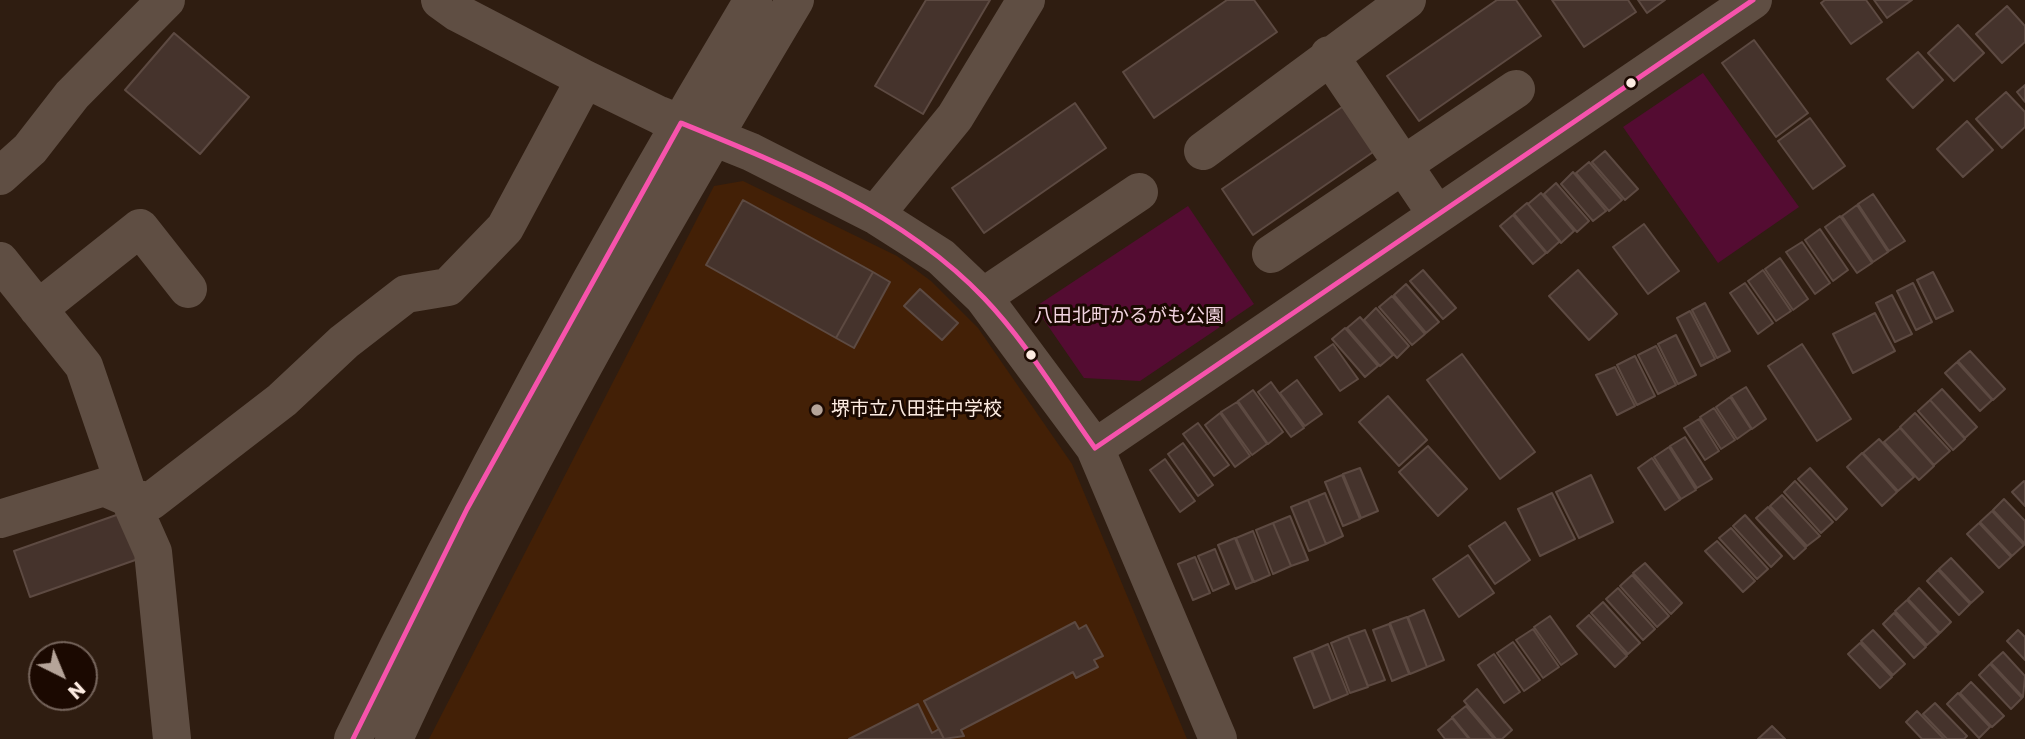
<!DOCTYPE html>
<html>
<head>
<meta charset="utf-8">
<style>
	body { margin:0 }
	#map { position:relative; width:2025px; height:739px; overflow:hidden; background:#2f1d11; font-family:Poppins,sans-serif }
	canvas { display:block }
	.north { position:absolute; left:28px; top:641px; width:70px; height:70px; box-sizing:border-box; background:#1b0901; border:2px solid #75645b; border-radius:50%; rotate:137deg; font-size:19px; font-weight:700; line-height:28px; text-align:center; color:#fdece2 }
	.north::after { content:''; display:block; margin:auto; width:24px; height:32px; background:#b5a499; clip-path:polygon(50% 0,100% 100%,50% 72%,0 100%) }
</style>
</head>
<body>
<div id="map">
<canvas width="2025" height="739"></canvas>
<div class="north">N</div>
</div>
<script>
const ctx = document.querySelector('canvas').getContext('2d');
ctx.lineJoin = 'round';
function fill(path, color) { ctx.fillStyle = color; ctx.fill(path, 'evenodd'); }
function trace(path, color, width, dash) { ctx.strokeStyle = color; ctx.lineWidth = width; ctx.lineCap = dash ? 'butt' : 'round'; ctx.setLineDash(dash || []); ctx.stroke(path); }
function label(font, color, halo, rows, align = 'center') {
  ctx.font = font + ' Poppins,"Noto Sans JP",sans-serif'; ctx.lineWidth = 6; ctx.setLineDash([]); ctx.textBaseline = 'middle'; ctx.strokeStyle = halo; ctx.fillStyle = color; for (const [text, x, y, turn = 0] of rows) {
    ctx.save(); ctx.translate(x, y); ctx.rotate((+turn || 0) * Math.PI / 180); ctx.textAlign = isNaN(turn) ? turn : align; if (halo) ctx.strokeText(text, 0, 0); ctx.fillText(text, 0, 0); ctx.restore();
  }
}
const built = new Path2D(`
	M743 181 897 256 931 281 978 328 1072 464 1187 739H429L714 186Z`);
const green = new Path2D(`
	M1703 73 1799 207 1718 263 1623 127Z
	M1188 206 1254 304 1140 381 1084 378 1035 307Z`);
const building = new Path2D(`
	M926 0H990L923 114 875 86Z
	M1227 0H1254L1277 32 1154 118 1123 72Z
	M1497 0H1516L1541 36 1419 121 1387 76Z
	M1552 0H1628L1636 12 1584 47Z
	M1638 0H1665L1647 13Z
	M1825 0H1866L1882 22 1851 44 1821 3Z
	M1874 0H1912L1887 18Z
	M2007 6 2025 26V42L2002 63 1976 34Z
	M1958 25 1984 53 1954 81 1928 53Z
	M174 33 249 97 200 154 125 90Z
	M1754 40 1808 113 1776 137 1722 63Z
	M1918 52 1943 80 1913 108 1887 79Z
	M2025 85V102L2017 92Z
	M2006 92 2025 112V127L2002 148 1976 119Z
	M1075 103 1106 148 984 233 952 188Z
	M1345 105 1376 150 1253 235 1222 189Z
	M1810 118 1845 166 1813 189 1778 141Z
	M1967 121 1993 150 1963 177 1937 149Z
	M1605 151 1638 189 1625 200 1592 162Z
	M1589 162 1622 200 1609 211 1576 173Z
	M1573 172 1606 211 1593 221 1561 184Z
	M1556 183 1589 221 1577 232 1544 194Z
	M1541 193 1574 231 1561 243 1528 204Z
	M1873 194 1905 241 1889 251 1858 204Z
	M743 200 873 272 836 338 706 265Z
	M1527 203 1560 241 1547 253 1514 214Z
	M1857 205 1888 252 1873 262 1842 216Z
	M1513 215 1546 253 1533 264 1500 226Z
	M1840 216 1872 263 1857 273 1825 227Z
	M1644 224 1679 271 1648 294 1613 247Z
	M1820 229 1848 270 1833 281 1805 240Z
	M1802 242 1830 283 1815 294 1786 252Z
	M1780 258 1808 299 1793 310 1765 269Z
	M1423 270 1456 308 1443 319 1410 281Z
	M1578 270 1617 314 1589 340 1549 296Z
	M1763 270 1791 311 1776 321 1748 281Z
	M873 272 890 282 854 348 836 338Z
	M1933 272 1953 311 1936 319 1917 280Z
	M1745 283 1773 323 1758 334 1730 293Z
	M1913 283 1932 322 1916 330 1897 291Z
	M1406 284 1439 322 1426 333 1394 295Z
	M920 289 958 323 942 340 904 306Z
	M1892 295 1912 334 1895 342 1876 303Z
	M1392 296 1425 334 1412 345 1379 307Z
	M1705 303 1730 351 1717 358 1692 310Z
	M1376 308 1409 346 1397 358 1364 320Z
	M1690 311 1715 359 1701 366 1677 318Z
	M1875 313 1895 351 1853 373 1833 334Z
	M1360 317 1393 355 1380 366 1347 328Z
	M1345 328 1378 366 1365 377 1332 339Z
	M1676 335 1696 375 1678 384 1658 344Z
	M1333 344 1358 379 1340 391 1315 357Z
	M1802 344 1851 419 1817 441 1768 366Z
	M1656 346 1676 385 1658 394 1638 355Z
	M1970 351 2005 389 1993 400 1958 361Z
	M1462 354 1535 452 1500 479 1427 380Z
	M1635 356 1655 396 1637 405 1617 365Z
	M1957 362 1992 400 1980 411 1945 373Z
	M1615 367 1635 406 1617 415 1596 375Z
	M1297 380 1322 414 1305 426 1280 393Z
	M1271 382 1304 428 1291 437 1258 392Z
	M1746 387 1766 419 1752 429 1731 396Z
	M1942 389 1977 427 1965 438 1930 400Z
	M1253 390 1283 432 1268 444 1238 401Z
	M1388 396 1427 440 1399 466 1359 422Z
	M1730 397 1751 429 1737 439 1716 407Z
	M1930 400 1965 439 1953 450 1918 411Z
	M1237 402 1267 444 1252 455 1221 412Z
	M1714 408 1735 440 1721 449 1700 417Z
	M1220 413 1250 456 1235 467 1205 425Z
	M1915 413 1950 451 1934 465 1900 427Z
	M1699 419 1719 451 1705 460 1684 428Z
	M1198 423 1229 465 1214 476 1183 434Z
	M1900 428 1934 466 1919 480 1884 442Z
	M1685 437 1712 479 1697 488 1670 446Z
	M1879 439 1914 477 1898 491 1863 453Z
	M1183 443 1213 485 1198 496 1168 454Z
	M1428 446 1467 489 1438 516 1399 472Z
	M1669 447 1696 490 1681 499 1654 457Z
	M1862 453 1897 492 1882 506 1847 467Z
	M1652 458 1680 500 1665 510 1638 468Z
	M1165 459 1195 501 1180 512 1150 470Z
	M1360 468 1378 511 1361 518 1343 474Z
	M1810 468 1847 509 1836 520 1798 479Z
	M1342 475 1360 519 1343 526 1325 482Z
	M1591 475 1613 522 1579 538 1556 492Z
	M1795 481 1833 522 1821 533 1784 492Z
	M2024 481 2025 483V506L2012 492Z
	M1325 493 1343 536 1326 544 1308 500Z
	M1552 493 1575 539 1540 556 1518 509Z
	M1782 495 1820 536 1807 546 1770 506Z
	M2004 499 2025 521V544L1993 510Z
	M1308 500 1326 544 1309 551 1291 507Z
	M1768 507 1806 548 1794 559 1756 518Z
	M1992 511 2024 545 2012 556 1980 522Z
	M125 512 141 558 30 597 14 551Z
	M1745 515 1782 556 1771 567 1733 526Z
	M1290 516 1308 560 1291 566 1273 523Z
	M1505 522 1530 560 1495 584 1469 546Z
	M1273 523 1291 566 1273 574 1256 530Z
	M1979 523 2011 557 1999 568 1967 534Z
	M1731 528 1768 569 1757 579 1719 538Z
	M1253 531 1270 575 1254 582 1236 538Z
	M1235 538 1253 582 1236 589 1218 545Z
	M1717 541 1755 581 1743 592 1705 551Z
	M1215 549 1229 584 1213 591 1198 556Z
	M1468 555 1494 593 1459 617 1433 579Z
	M1195 557 1210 593 1193 600 1178 564Z
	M1951 558 1983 592 1971 603 1939 569Z
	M1645 563 1682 603 1671 614 1633 573Z
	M1938 570 1970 604 1959 615 1927 581Z
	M1632 575 1669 616 1657 627 1620 586Z
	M1618 588 1655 629 1643 640 1606 599Z
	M1919 588 1951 622 1940 633 1908 599Z
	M1907 600 1939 634 1927 645 1895 611Z
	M1603 602 1640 643 1628 654 1591 613Z
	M1424 610 1444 660 1427 667 1408 617Z
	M1894 613 1926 647 1914 658 1883 624Z
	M1589 615 1627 656 1615 667 1577 626Z
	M1550 616 1577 654 1561 665 1534 627Z
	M1407 617 1427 667 1410 674 1390 623Z
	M1075 622 1079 629 1086 625 1103 656 1094 660 1098 667 1076 678 1073 672 961 730 964 736 944 739 924 701Z
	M1389 624 1409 674 1392 681 1373 630Z
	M1533 629 1559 667 1543 678 1516 640Z
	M1365 630 1385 680 1368 686 1348 636Z
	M1873 630 1905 664 1893 675 1861 641Z
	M2018 630 2025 637V660L2007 641Z
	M1348 636 1368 687 1350 693 1331 643Z
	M1513 642 1540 680 1524 691 1497 653Z
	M1860 643 1892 677 1880 688 1848 654Z
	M1328 644 1348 694 1331 701 1312 651Z
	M1311 651 1331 701 1314 708 1294 658Z
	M2003 652 2025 676 2023 697 1991 663Z
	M1494 654 1520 692 1504 703 1478 665Z
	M1990 664 2022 698 2011 709 1979 675Z
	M1971 682 2004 716 1992 727 1960 693Z
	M1477 689 1512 730 1502 739H1496L1464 701Z
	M1958 693 1990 727 1979 738 1947 704Z
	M1935 703 1967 736 1964 739H1947L1923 714Z
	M918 704 932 733 939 729 944 739H849Z
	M1466 706 1494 739H1470L1452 717Z
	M1917 711 1944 739H1922L1906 722Z
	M1452 718 1469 739H1445L1438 730Z
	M1772 726 1785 739H1758Z`);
const minor = new Path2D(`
	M440 0 458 13 585 79 659 115 751 152 875 215 941 257 983 297 1095 448 1218 739
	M1329 55 1437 215
	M1203 151 1407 0
	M0 176 30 149 72 95 166 0
	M875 215 955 117 1026 0
	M1271 254 1516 89
	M0 261 84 366 129 498 153 552 172 739
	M983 297 1139 192
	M38 309 140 228 188 289
	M1095 448 1753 0
	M0 519 104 487 129 498 151 501 282 400 344 342 406 294 448 287 505 228 585 79
	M353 739C475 487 609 240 753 0
	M394 739C511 484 651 241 795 0`);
const bus1 = new Path2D(`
	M1095 448 1753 0
	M353 739 467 509 681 123C787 166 903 213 984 298 1027 343 1059 398 1095 448`);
const markers = [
	[1631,83,6,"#fdece2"],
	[1031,355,6,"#fdece2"],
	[817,410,7,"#b5a499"]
];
const parkNames = [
	["八田北町かるがも公園",1129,317]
];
const poiNames = [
	["堺市立八田荘中学校",831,410]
];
fill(built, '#432006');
fill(green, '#540c32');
fill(building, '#45332c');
trace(building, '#5d4a42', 2);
trace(minor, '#5f4e43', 38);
trace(bus1, '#f653ac', 5);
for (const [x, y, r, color] of markers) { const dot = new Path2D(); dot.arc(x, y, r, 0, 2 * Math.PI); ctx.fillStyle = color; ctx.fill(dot); trace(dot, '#1b0901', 2.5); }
label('19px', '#f4d6e2', '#1b0901', parkNames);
label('19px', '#fdece2', '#1b0901', poiNames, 'left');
</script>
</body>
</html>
